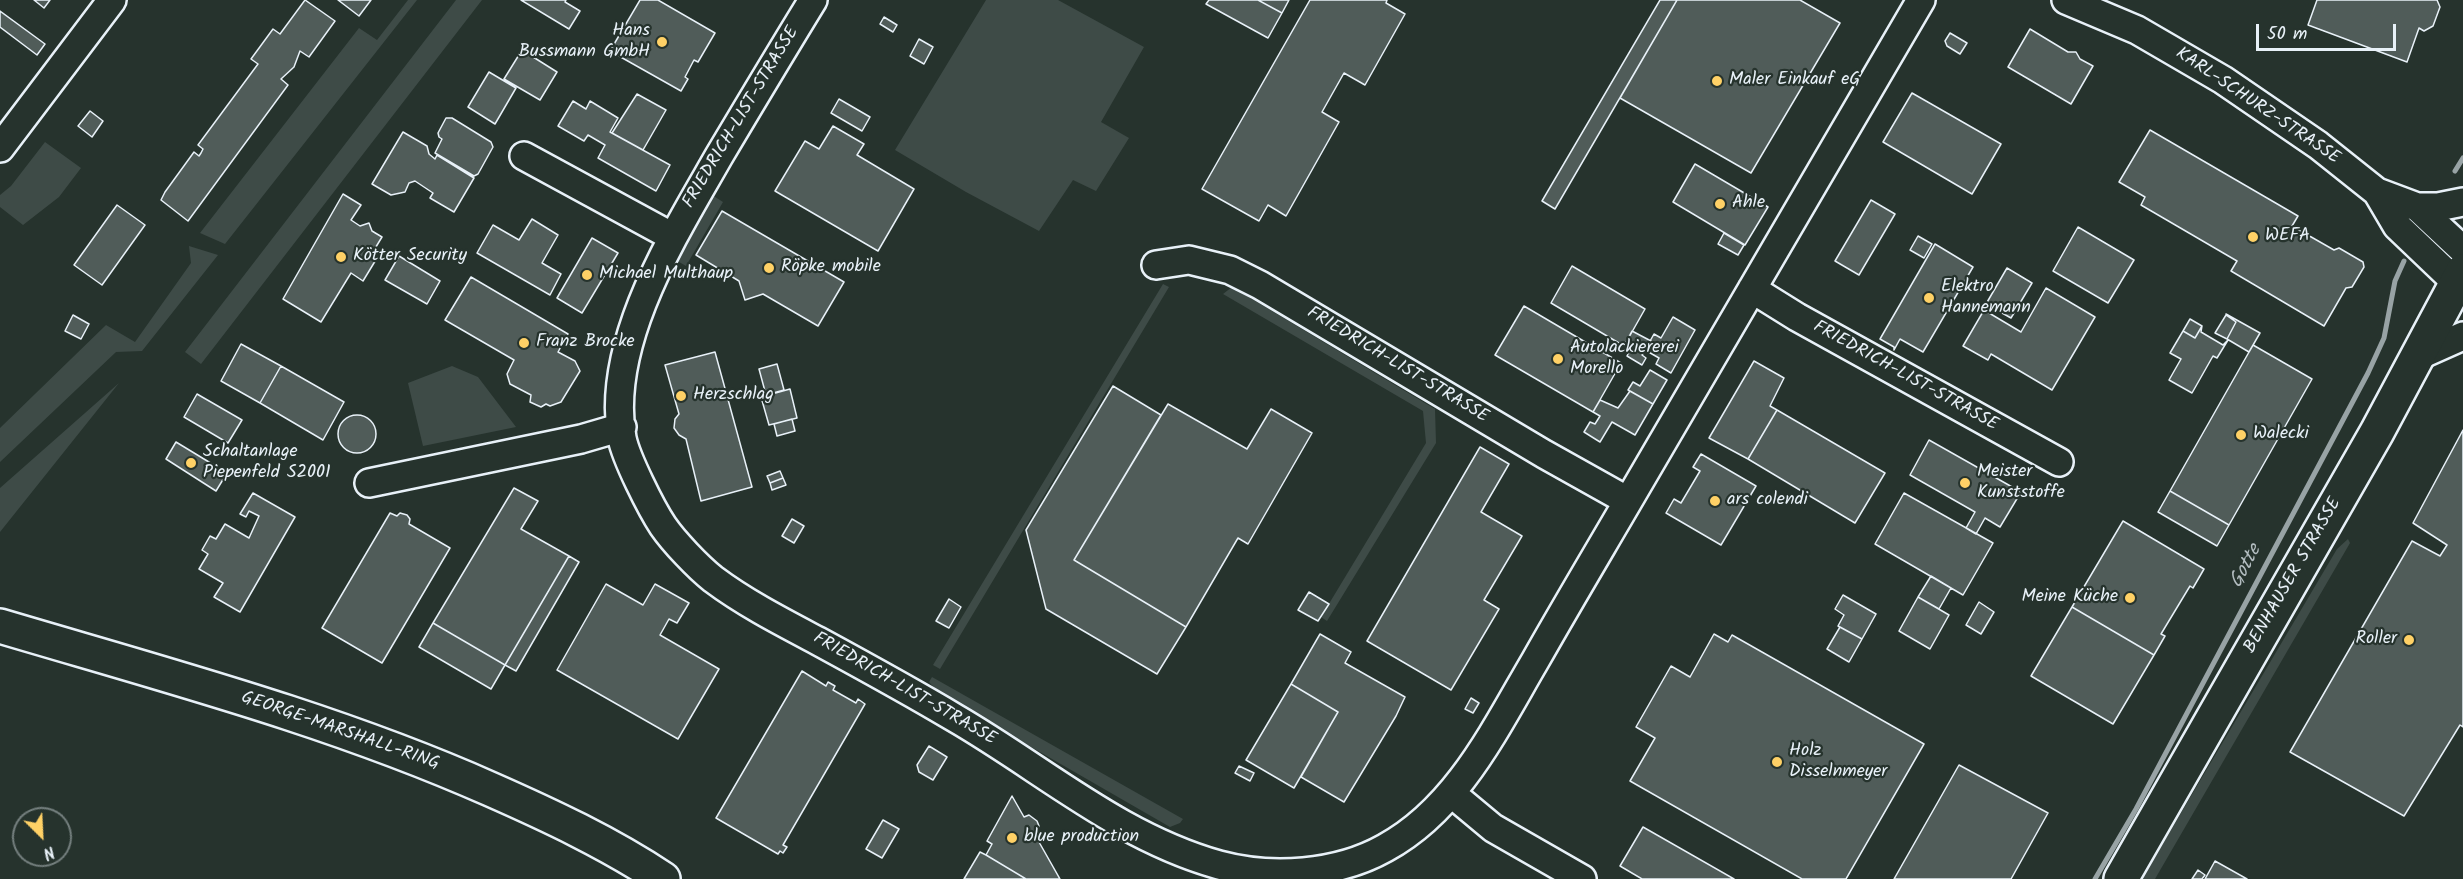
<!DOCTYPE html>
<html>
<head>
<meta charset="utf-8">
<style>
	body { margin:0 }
	#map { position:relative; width:2463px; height:879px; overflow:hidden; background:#26332d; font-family:Kalam,sans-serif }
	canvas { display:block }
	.north { position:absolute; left:12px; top:807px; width:60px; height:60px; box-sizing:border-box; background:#26332d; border:2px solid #747f7e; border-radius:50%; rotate:156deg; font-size:16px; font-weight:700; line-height:24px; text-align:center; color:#e8f1f8 }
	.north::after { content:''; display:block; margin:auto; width:21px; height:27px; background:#ffd166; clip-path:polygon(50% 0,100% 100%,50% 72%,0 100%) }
	.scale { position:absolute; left:2256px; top:24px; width:140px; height:27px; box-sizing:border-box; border:3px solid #e8f1f8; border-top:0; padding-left:8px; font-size:18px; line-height:21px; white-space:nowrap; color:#e8f1f8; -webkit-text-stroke:4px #26332d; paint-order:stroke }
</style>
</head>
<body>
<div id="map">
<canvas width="2463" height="879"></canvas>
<div class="north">N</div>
<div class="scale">50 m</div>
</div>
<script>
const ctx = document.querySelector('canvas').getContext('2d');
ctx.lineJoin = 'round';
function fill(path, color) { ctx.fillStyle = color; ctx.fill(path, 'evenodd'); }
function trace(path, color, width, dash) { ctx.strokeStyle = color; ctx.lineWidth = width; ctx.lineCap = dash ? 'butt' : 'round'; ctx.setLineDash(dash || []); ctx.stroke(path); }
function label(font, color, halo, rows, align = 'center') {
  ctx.font = font + ' Kalam,sans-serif'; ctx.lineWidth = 4.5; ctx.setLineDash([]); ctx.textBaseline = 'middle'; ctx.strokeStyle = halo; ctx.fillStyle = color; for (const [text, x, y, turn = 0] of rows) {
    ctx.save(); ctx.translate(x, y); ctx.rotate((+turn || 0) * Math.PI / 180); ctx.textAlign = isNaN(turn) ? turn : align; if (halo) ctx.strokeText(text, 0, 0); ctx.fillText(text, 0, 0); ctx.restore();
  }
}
const green = new Path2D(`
	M408 0H417L225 244 200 233 359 28 377 40Z
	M456 0H482L201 364 185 352Z
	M986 0H1058L1144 47 1101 122 1129 138 1096 191 1073 180 1039 231 966 192 895 150Z
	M45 142 81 168 59 197 23 225 0 207V195L11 186Z
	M712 195 723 202 686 266 674 259Z
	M189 246 218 255 142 351 116 352 0 462V428L106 325 135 342 191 263Z
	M1163 284 1169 287 940 669 933 665Z
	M1232 287 1435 409 1436 443 1327 621 1321 617 1426 443 1423 411 1223 294Z
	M452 366 478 377 516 427 423 446 408 383Z
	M119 383 0 532V488Z
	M2348 539 2350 543 2155 879H2142L2337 549Z
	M932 677 1183 819 1180 823 1170 827 941 695 929 682Z`);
const stream = new Path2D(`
	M2455 171 2463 158
	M2095 879 2136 809 2368 373 2384 338 2395 281 2404 261`);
const building = new Path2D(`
	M34 0H50L44 8Z
	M305 0 335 21 309 57 300 51 294 67 281 79 288 85 188 221 161 200 165 192 194 152 199 156 201 153 203 149 198 145 258 64 251 59 273 29 280 34Z
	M338 0H371L359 16Z
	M521 0H566L565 2 580 11 569 29Z
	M640 0H658L715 33 698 62 694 60 685 77 688 79 681 91 610 51Z
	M1209 0H1258L1282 13 1268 38 1206 4Z
	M1258 0H1289L1282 13Z
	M1310 0H1387L1386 3 1405 14 1365 85 1344 73 1322 112 1339 122 1286 216 1268 205 1259 221 1202 189Z
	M1660 0H1677L1555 209 1542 201Z
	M1677 0H1800L1840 23 1751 173 1620 98Z
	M2317 0H2437L2440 7 2433 26 2424 31 2419 28 2407 62 2308 25Z
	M0 11 45 44 37 55 0 27Z
	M884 17 897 25 893 32 880 24Z
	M2030 29 2068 52H2076L2080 59 2093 66 2071 104 2008 67Z
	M1950 33 1967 43 1960 54 1947 46 1945 41Z
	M919 39 933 47 924 64 910 56Z
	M522 50 557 72 540 100 504 79Z
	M489 72 516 88 495 124 468 107Z
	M1912 93 2001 144 1972 194 1883 142Z
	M637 94 666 110 643 150 612 133Z
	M839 99 870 117 862 131 831 113Z
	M573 101 586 109 590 101 618 118 610 132 670 165 656 191 598 158 605 145 588 135 584 141 558 126Z
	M90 111 103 121 92 137 78 126Z
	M446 118H452L491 142 493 147 478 174 474 176 435 153 442 139 439 137 438 133Z
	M833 126 864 144 857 155 914 189 878 251 775 191 805 141 819 149Z
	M2150 130 2298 216 2292 226 2334 250 2339 248 2363 262 2364 267 2352 287 2346 288 2324 326 2231 271 2237 261 2141 205 2145 197 2119 182Z
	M403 132 427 146 429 154 435 159 437 155 474 178 454 212 430 198 433 193 415 181 409 183 405 192 391 195 372 184Z
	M1695 164 1768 207 1745 245 1673 202Z
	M343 194 361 205 351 220 360 226 369 223 372 231 382 237 371 255 377 258 363 281 351 273 321 322 283 299Z
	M1871 200 1895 214 1859 275 1835 261Z
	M117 205 145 225 102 285 74 265Z
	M722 211 844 282 818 326 763 294 745 300 739 281 696 255Z
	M532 219 558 235 542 263 561 274 550 295 477 253 493 225 519 240Z
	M2078 227 2134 260 2108 303 2053 271Z
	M1724 233 1744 245 1738 255 1718 244Z
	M1918 236 1932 244 1924 258 1910 250Z
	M592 238 618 253 582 313 557 298Z
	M1935 244 1973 267 1923 352 1900 339 1894 350V347L1880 339Z
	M399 256 440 281 427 304 385 280Z
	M1572 266 1645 309 1624 346 1551 303Z
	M2007 268 2032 283 2011 318 1986 304Z
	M471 277 568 334 558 352 575 361 580 371 561 402 550 406 546 404 541 407 530 402 531 395 510 384 507 374 514 360 445 320Z
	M2046 288 2095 317 2052 390 1991 354 1988 360 1963 346 1984 310 2021 332Z
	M1524 306 1621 363 1593 412 1495 355Z
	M2226 314 2260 333 2249 352 2227 339 2236 322Z
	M73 315 89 324 81 339 65 331Z
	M2226 315 2236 322 2227 339 2215 333Z
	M1673 317 1695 330 1671 373 1656 364 1659 358 1645 350 1654 334 1661 338Z
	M2190 319 2202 326 2195 338 2183 331Z
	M2202 326 2201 332 2223 345 2228 340 2217 358 2213 356 2192 393 2169 380 2181 359 2170 353 2183 331 2195 338Z
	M1632 331 1651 341 1642 355 1646 358 1642 365 1627 356 1630 350 1624 346Z
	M241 344 281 366 260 403 221 381Z
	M2253 345 2312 379 2229 525 2170 491Z
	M715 352 752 487 701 501 686 439 679 435 674 428 675 419 679 414 665 365Z
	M1754 361 1784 378 1770 406 1777 410 1748 459 1709 438Z
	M777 364 784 390 766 395 759 369Z
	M281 366 344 402 323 440 260 403Z
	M1650 370 1667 380 1653 404 1628 390 1633 382 1640 386Z
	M1113 386 1161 415 1074 560 1186 627 1157 674 1046 609 1026 530Z
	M790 389 797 418 769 425 761 397Z
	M1630 391 1653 404 1635 435 1612 422 1600 442 1584 432 1590 422 1595 424 1600 416 1593 412 1600 400 1618 408Z
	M197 394 242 420 228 443 184 417Z
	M1168 404 1247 449 1271 409 1312 433 1248 544 1238 538 1186 627 1074 560Z
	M1777 410 1885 473 1855 523 1748 459Z
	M338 434a19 19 0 1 1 38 0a19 19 0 1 1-38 0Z
	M792 419 795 431 777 436 774 424Z
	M2463 430V727L2460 725 2404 816 2290 752 2412 541 2440 556 2447 545 2413 523Z
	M1929 440 2021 492 2000 527 1985 518 1976 534 1966 528 1975 512 1910 475Z
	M176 442 227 473 216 491 166 459Z
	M1480 447 1509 464 1481 512 1522 536 1484 600 1499 609 1451 690 1367 641Z
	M1701 454 1756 486 1721 545 1666 513 1674 499 1681 503 1700 471 1693 467Z
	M780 471 783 478 770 483 767 476Z
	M783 478 786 485 772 490 770 483Z
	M514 488 538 501 521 529 569 556 505 665 433 623Z
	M2170 491 2229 525 2217 546 2158 512Z
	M253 493 295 517 240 612 214 597 223 583 199 569 208 554 202 550 210 536 216 539 225 524 249 538 259 516 249 511 246 517 240 514Z
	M1904 493 1993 543 1963 595 1875 544Z
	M390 513 397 516 400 513 407 515 410 519 409 524 450 548 382 663 322 628Z
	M792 519 804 526 794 543 782 536Z
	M2123 521 2204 569 2193 588 2190 586 2161 634 2165 636 2154 655 2072 607Z
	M569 556 579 562 516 671 505 665Z
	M1931 576 1951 588 1939 609 1918 597Z
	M606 584 643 605 655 584 689 603 677 623 669 619 660 635 719 669 678 739 557 670Z
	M1309 592 1329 604 1318 621 1298 610Z
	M1843 595 1876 614 1862 639 1838 626 1844 615 1835 609Z
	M1918 597 1949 615 1930 649 1899 631Z
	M949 599 961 607 949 628 936 621Z
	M1979 602 1994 612 1981 634 1966 625Z
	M2072 607 2154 655 2113 724 2031 676Z
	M433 623 505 665 491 689 419 647Z
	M1840 627 1862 639 1849 662 1827 649Z
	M1320 634 1351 652 1345 663 1405 697 1396 716 1344 802 1301 777 1338 712 1291 684Z
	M1714 634 1728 642 1732 635 1924 744 1846 879H1802L1630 781 1655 738 1636 727 1671 666 1690 677Z
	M802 671 826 686 828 682 835 686 833 690 856 703 858 699 865 704 783 845 787 847 783 853 780 851 778 854 716 818Z
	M1291 684 1338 712 1294 788 1246 760Z
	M1471 698 1479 703 1473 713 1465 709Z
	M929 746 947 757 933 780 919 772 917 765Z
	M1959 765 2048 813 2011 879H1894Z
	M1239 766 1254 773 1250 781 1235 773Z
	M1012 796 1024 817 1029 815 1037 821 1039 826 1035 835 1060 879H1026L986 855 992 844 987 841Z
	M883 820 899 829 882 858 866 849Z
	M1643 827 1734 879H1642L1620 866Z
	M980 852 986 855 1026 879H964Z
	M2215 861 2247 879H2205Z
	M2198 870 2205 875 2202 879H2192Z`);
const minor = new Path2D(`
	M813 0C781 52 750 104 719 156 674 235 605 343 622 438 626 458 651 508 663 526 674 542 698 567 713 579 745 603 782 622 818 641 864 666 910 691 955 718 1043 769 1119 837 1219 865 1271 879 1337 875 1385 848 1457 809 1495 729 1535 661 1565 608 1596 556 1627 503 1726 336 1822 167 1921 0
	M2066 0 2137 30 2223 80 2318 145 2377 192 2417 207 2463 250
	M0 148 112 0
	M524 156 673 237
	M2377 192 2397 226 2463 289
	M2417 207H2438L2463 202
	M1156 265 1189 260 1230 270 1260 285 1544 454 1628 501
	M1752 289 1797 317 2059 462
	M2416 357 2463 336
	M369 483 581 439 622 427
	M1451 793 1493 828 1582 879`);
const major = new Path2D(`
	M0 626C165 675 332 719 490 789 549 815 609 843 663 879
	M2121 879 2377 432 2463 271`);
const markers = [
	[662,42,6,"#ffd166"],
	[1717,81,6,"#ffd166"],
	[1720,204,6,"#ffd166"],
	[2253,237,6,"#ffd166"],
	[341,257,6,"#ffd166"],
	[769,268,6,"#ffd166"],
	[587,275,6,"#ffd166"],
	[1929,298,6,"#ffd166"],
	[524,343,6,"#ffd166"],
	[1558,359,6,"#ffd166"],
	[681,396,6,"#ffd166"],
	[2241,435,6,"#ffd166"],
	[191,463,6,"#ffd166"],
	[1965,483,6,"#ffd166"],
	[1715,501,6,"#ffd166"],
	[2130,598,6,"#ffd166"],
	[2409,640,6,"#ffd166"],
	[1777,762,6,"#ffd166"],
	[1012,838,6,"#ffd166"]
];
const poiNames = [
	["Hans",650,32,"right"],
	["Bussmann GmbH",650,53,"right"],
	["Maler Einkauf eG",1729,81],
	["Ahle",1732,204],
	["WEFA",2265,237],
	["Kötter Security",353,257],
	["Röpke mobile",781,268],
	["Michael Multhaup",599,275],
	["Elektro",1941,288],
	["Hannemann",1941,309],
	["Franz Brocke",536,343],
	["Autolackiererei",1570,349],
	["Morello",1570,370],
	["Herzschlag",693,396],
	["Walecki",2253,435],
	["Schaltanlage",203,453],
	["Piepenfeld S2001",203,474],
	["Meister",1977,473],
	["Kunststoffe",1977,494],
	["ars colendi",1727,501],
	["Meine Küche",2118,598,"right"],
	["Roller",2397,640,"right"],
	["Holz",1789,752],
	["Disselnmeyer",1789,773],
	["blue production",1024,838]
];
const streetNames = [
	["KARL-SCHURZ-STRASSE",2257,107,34],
	["FRIEDRICH-LIST-STRASSE",742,118,-59],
	["FRIEDRICH-LIST-STRASSE",1397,366,31],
	["FRIEDRICH-LIST-STRASSE",1905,377,29],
	["BENHAUSER STRASSE",2294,576,-60],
	["FRIEDRICH-LIST-STRASSE",904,690,30],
	["GEORGE-MARSHALL-RING",340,732,19]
];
const waterNames = [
	["Gotte",2247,567,-62]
];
fill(green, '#3e4b47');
trace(stream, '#98a3a5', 5);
fill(building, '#505c59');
trace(building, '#e8f1f8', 1.5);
trace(minor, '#e8f1f8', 32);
trace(major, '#e8f1f8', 38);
trace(minor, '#26332d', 27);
trace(major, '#26332d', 33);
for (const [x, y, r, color] of markers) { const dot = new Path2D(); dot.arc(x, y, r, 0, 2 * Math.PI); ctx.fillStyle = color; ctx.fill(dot); trace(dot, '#26332d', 2); }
label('18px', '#e8f1f8', '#26332d', poiNames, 'left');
label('18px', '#e8f1f8', '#26332d', streetNames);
label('italic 20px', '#b3bdc0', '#26332d', waterNames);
</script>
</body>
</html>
